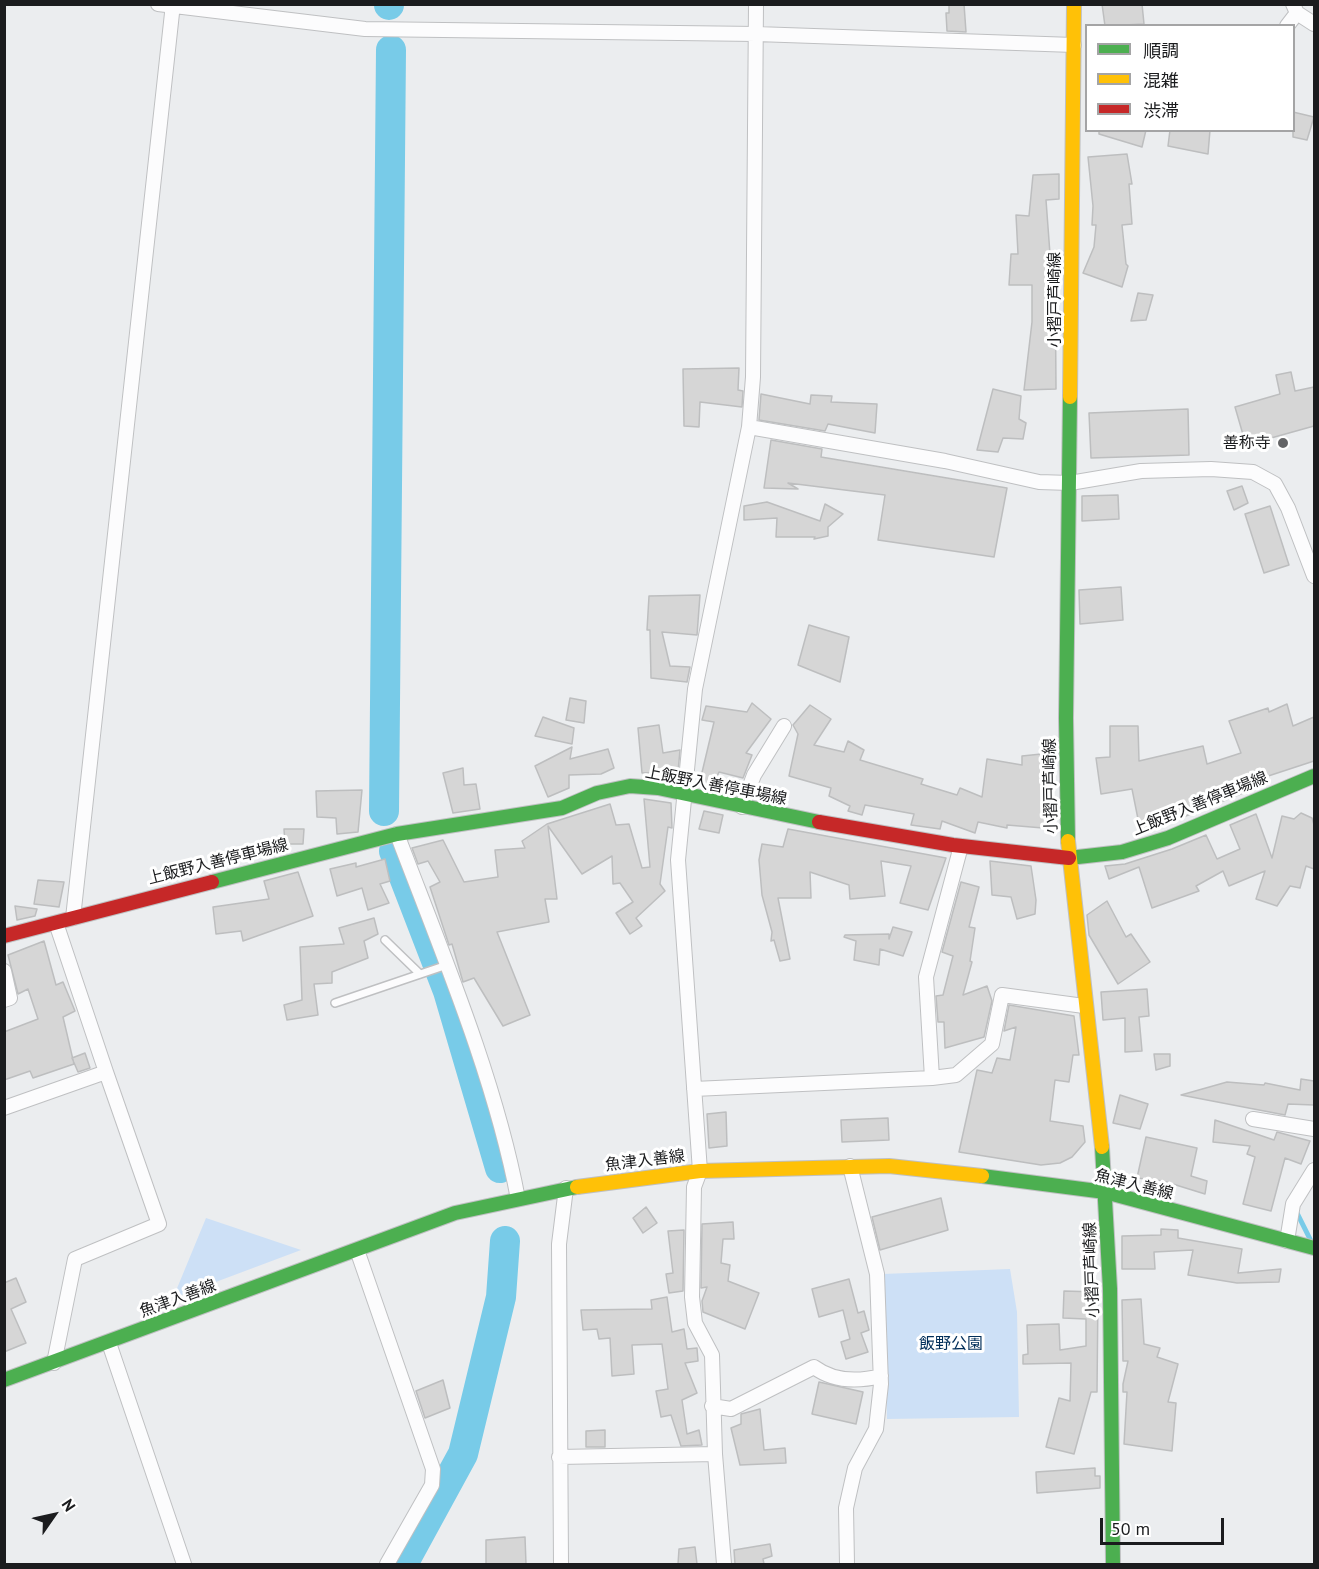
<!DOCTYPE html>
<html>
<head>
<meta charset="utf-8">
<style>
	body { margin:0 }
	#map { position:relative; width:1319px; height:1569px; overflow:hidden; background:#ebedef; font-family:"PT Sans","Noto Sans JP",sans-serif }
	canvas { display:block }
	.frame { position:absolute; inset:0; border:6px solid #1b1c1e; pointer-events:none }
	.legend { position:absolute; left:1085px; top:24px; width:210px; height:108px; box-sizing:border-box; background:#fff; border:2px solid #a4a4a5; margin:0; padding:8px 10px; list-style:none; font-size:18px; color:#1b1c1e }
	.legend li { display:flex; align-items:center; gap:12px; height:30px }
	.legend b { width:30px; border:2px solid #a4a4a5 }
	.north { position:absolute; left:24px; top:1485px; width:60px; height:60px; -webkit-text-stroke:4px #fff; paint-order:stroke; rotate:56deg; font-size:16px; font-weight:700; line-height:24px; text-align:center; color:#1b1c1e }
	.north::after { content:''; display:block; margin:auto; width:21px; height:27px; background:#1b1c1e; clip-path:polygon(50% 0,100% 100%,50% 72%,0 100%) }
	.scale { position:absolute; left:1100px; top:1518px; width:124px; height:27px; box-sizing:border-box; border:3px solid #1b1c1e; border-top:0; padding-left:8px; font-size:18px; line-height:21px; white-space:nowrap; color:#1b1c1e; -webkit-text-stroke:4px #fff; paint-order:stroke }
</style>
</head>
<body>
<div id="map">
<canvas width="1319" height="1569"></canvas>
<div class="frame"></div>
<ul class="legend">
<li><b style="height:8px;background:#4caf50"></b>順調</li>
<li><b style="height:8px;background:#ffc107"></b>混雑</li>
<li><b style="height:8px;background:#c62828"></b>渋滞</li>
</ul>
<div class="north">N</div>
<div class="scale">50 m</div>
</div>
<script>
const ctx = document.querySelector('canvas').getContext('2d');
ctx.lineJoin = 'round';
function fill(path, color) { ctx.fillStyle = color; ctx.fill(path, 'evenodd'); }
function trace(path, color, width, dash) { ctx.strokeStyle = color; ctx.lineWidth = width; ctx.lineCap = dash ? 'butt' : 'round'; ctx.setLineDash(dash || []); ctx.stroke(path); }
function label(font, color, halo, rows, align = 'center') {
  ctx.font = font + ' "PT Sans","Noto Sans JP",sans-serif'; ctx.lineWidth = 6; ctx.setLineDash([]); ctx.textBaseline = 'middle'; ctx.strokeStyle = halo; ctx.fillStyle = color; for (const [text, x, y, turn = 0] of rows) {
    ctx.save(); ctx.translate(x, y); ctx.rotate((+turn || 0) * Math.PI / 180); ctx.textAlign = isNaN(turn) ? turn : align; if (halo) ctx.strokeText(text, 0, 0); ctx.fillText(text, 0, 0); ctx.restore();
  }
}
const green = new Path2D(`
	M206 1218 301 1250 173 1298Z
	M1010 1269 1017 1312 1019 1417 887 1419 883 1274Z`);
const stream = new Path2D(`
	M1296 1211 1312 1243`);
const river = new Path2D(`
	M389 5V4
	M384 811 391 50
	M394 851 448 991 500 1168
	M403 1564 463 1454 501 1297 505 1241`);
const building = new Path2D(`
	M949 4H964L966 32 947 31 946 13H949Z
	M1102 4H1142L1144 24 1105 26Z
	M1293 112 1314 117 1307 140 1293 137Z
	M1099 130H1146L1142 147 1099 134Z
	M1170 130H1210L1208 154 1168 146Z
	M1127 154 1132 184H1129L1132 224 1122 225 1126 264 1128 266 1122 287 1083 273 1094 247 1096 225H1092L1093 206 1088 157Z
	M1059 174V199L1046 200 1050 254H1055L1056 389 1024 390 1032 322V285H1009L1011 254H1018L1016 215 1029 216 1033 175Z
	M1138 293 1153 295 1146 320 1131 321Z
	M739 368 738 390 743 391 742 407 700 402 699 427 684 426 683 369Z
	M1291 372 1295 391 1314 387V426L1246 445 1235 407 1280 394 1276 375Z
	M993 389 1021 396 1019 419 1026 423 1023 439 1003 438 998 452 977 450Z
	M761 394 810 404 811 395 832 396 831 402 877 404 875 433 828 424 825 431 759 420Z
	M1188 409 1189 455 1091 458 1089 413Z
	M771 440 822 449 821 457 1007 488 994 557 878 540 885 495 788 483 798 489 764 488Z
	M1242 486 1248 503 1234 510 1227 491Z
	M1118 495 1119 519 1082 521V496Z
	M767 502 820 521 825 504 843 514 828 527V536L814 539 815 537H776L777 518 744 520V506Z
	M1270 506 1289 565 1264 573 1245 514Z
	M1121 587 1123 620 1080 624 1079 590Z
	M700 595 697 635 662 632 670 666 690 667 687 682 651 678 650 630H647L649 596Z
	M809 625 849 637 840 682 798 665Z
	M570 698 586 701 584 723 566 720Z
	M752 703 771 719 746 753 752 755 743 778 719 772 712 788 699 785 714 722 702 720 706 706 747 712Z
	M1287 704 1293 726 1314 717V761L1253 781 1254 785 1246 788 1248 791 1141 834 1132 789 1101 794 1096 758 1110 757V726H1138L1139 761 1203 746 1207 764 1241 753 1229 721 1268 708 1269 712Z
	M810 705 831 719 814 745 844 752 848 741 864 750 860 760 923 779 921 784 957 795 960 788 982 797 987 759 1022 765V756L1051 753 1055 829 1007 825V828L978 822 975 833 942 821 940 829 911 825 914 814 865 805 862 815 848 811 850 806 829 796 831 788 789 776 798 734 793 725Z
	M543 717 574 728 572 744 535 736Z
	M659 725 663 753 680 750 678 772 642 773 638 728Z
	M572 747 570 759 608 749 614 768 601 774 569 775V788L548 797 535 766Z
	M463 768 464 785 476 784 480 809 453 813 443 773Z
	M362 790 358 832 337 834 336 818 317 817 316 791Z
	M644 799 671 803 672 828 668 827 660 884 665 891 636 918 642 926 630 934 616 913 633 902 620 883 613 884 612 856 582 874 548 826 557 899H545L549 922 497 932 530 1015 503 1026 474 978 463 982 452 944 449 945 430 887 440 882 428 861 418 864 412 848 443 840 464 882 498 877 495 850 525 848 522 841 547 824 610 804 616 825 629 824 642 868 650 867Z
	M704 811 723 815 719 833 699 829Z
	M1301 813 1312 818 1314 825V869L1306 866 1300 888 1290 886 1277 906 1256 899 1265 871 1229 886 1223 871 1196 886 1199 891 1152 908 1139 867 1109 879 1105 866 1125 864 1172 849 1206 835 1217 859 1240 849 1230 825 1256 814 1272 858 1282 816 1294 819Z
	M284 829H304L303 844H285Z
	M788 829 946 858 928 910 900 903 911 866 881 861 885 896 850 899 849 885 810 872 811 898H778L790 959 780 961 774 940 771 941 772 932 762 895 759 860 762 844 783 847Z
	M385 859 390 881 380 884 389 903 368 910 362 888 337 896 330 869 356 863V867Z
	M990 861 1031 866 1036 900 1035 914 1017 919 1011 897 992 895Z
	M298 872 313 916 243 941 241 931 216 934 213 907 269 899 264 881Z
	M38 880 64 882 59 907 34 904Z
	M961 882 979 887 969 927 975 928 970 961 972 962 963 995 987 986 992 1001 984 1037 945 1048 944 1022H938L936 996 943 995 953 956 942 952Z
	M1107 901 1126 937 1131 934 1150 962 1118 984 1089 935 1087 915Z
	M15 906 37 909 35 916 17 920Z
	M374 918 378 934 364 941 368 958 332 972V983L314 984 318 1015 287 1020 284 1005 302 1000 300 947 344 944 339 928Z
	M893 927 912 932 903 956 880 949 879 965 854 960 856 941 844 937 845 935 889 934V939Z
	M44 941 56 985 63 982 75 1011 63 1017 74 1064 33 1078 30 1071 4 1080V1032L38 1019 28 989 18 994 8 955Z
	M1147 989 1149 1016 1139 1017 1142 1051 1125 1052V1018L1103 1020 1101 992Z
	M1009 1005 1074 1016 1079 1055H1073L1069 1082 1055 1080 1050 1121 1083 1126 1085 1142 1072 1157 1060 1163 1041 1165 959 1152 977 1070 992 1073 997 1058 1010 1060 1016 1027 1004 1031Z
	M85 1053 90 1068 78 1072 72 1058Z
	M1154 1054H1170V1066L1156 1070Z
	M1301 1079 1314 1081V1105L1288 1104 1285 1115 1181 1095 1227 1082 1264 1085 1265 1083 1300 1090Z
	M1120 1095 1148 1104 1140 1129 1113 1123Z
	M726 1112 727 1146 709 1148 707 1114Z
	M888 1118 889 1140 842 1142 841 1120Z
	M1215 1120 1274 1140 1277 1132 1310 1141 1301 1164 1285 1158 1271 1211 1243 1204 1255 1157 1247 1154 1250 1146 1213 1142Z
	M1146 1137 1197 1148 1191 1176 1207 1181 1205 1194 1163 1181 1137 1178Z
	M941 1198 948 1230 880 1250 872 1217Z
	M646 1207 657 1223 643 1233 633 1218Z
	M733 1222 734 1239H723L721 1263 730 1265 728 1281 759 1293 745 1329 703 1312 702 1301 707 1287 701 1288 702 1224Z
	M1161 1229 1178 1230V1238L1242 1249 1238 1273 1281 1269 1279 1282 1237 1283 1188 1275 1193 1250 1154 1252 1155 1269H1122V1236L1161 1235Z
	M684 1230 683 1291 669 1293 666 1274 673 1273 668 1231Z
	M16 1278 26 1302 11 1309 26 1343 4 1352V1283Z
	M849 1279 858 1313 864 1311 869 1330 861 1333 868 1352 846 1359 841 1342 850 1339 843 1310 819 1317 812 1289Z
	M1064 1291 1098 1292 1097 1392H1091L1074 1454 1046 1447 1059 1398 1070 1401 1071 1363 1023 1364V1355L1028 1354 1027 1325 1059 1324 1060 1350 1086 1346V1319L1063 1318Z
	M667 1297 672 1332 684 1329 687 1349 697 1348 698 1361 685 1363 697 1393 682 1400 687 1434 699 1430 702 1445 681 1446 671 1415 661 1417 656 1391 668 1389 662 1344 632 1345 634 1374 612 1376 610 1338 599 1339 597 1329 583 1330 581 1310 652 1309 651 1300Z
	M1141 1299 1144 1344 1160 1348 1157 1357 1178 1364 1168 1402 1176 1403 1172 1451 1124 1444 1127 1392H1123V1384L1128 1361H1123L1122 1300Z
	M443 1380 450 1408 425 1418 416 1391Z
	M819 1382 863 1392 856 1424 812 1414Z
	M760 1409 764 1450 785 1448 786 1463 740 1465 731 1428 741 1424V1414Z
	M605 1430V1447H586V1431Z
	M1095 1468V1476H1100V1488L1037 1493 1036 1472Z
	M525 1537 526 1564H486V1540Z
	M770 1544 772 1556 763 1559 764 1564H735L734 1550Z
	M695 1547 697 1564H678L679 1549Z`);
const lane = new Path2D(`
	M385 940 420 974
	M335 1003 447 965`);
const street = new Path2D(`
	M158 4 365 29 756 34 1074 45
	M1293 4 1297 13 1314 24
	M1287 26 1297 13
	M749 427 945 461 1039 482 1070 483 1141 471 1211 469 1253 472 1275 484 1288 508 1314 576
	M742 807 754 775 784 726
	M397 834C441 950 495 1077 518 1199
	M73 918 173 4
	M4 971 10 998 4 1000
	M932 1078 956 1075 992 1044 1002 995 1084 1006
	M694 1089 932 1078 926 977 961 846
	M4 1108 106 1072 56 923
	M1253 1119 1314 1129
	M1287 1241 1293 1204 1314 1170
	M357 1250 433 1469 432 1485 387 1564
	M109 1343 184 1564
	M54 1363 75 1259 159 1224 106 1072
	M712 1406 731 1409 814 1367C834 1382 857 1382 881 1376
	M559 1457 715 1454
	M561 1564 559 1244 566 1188
	M724 1564 715 1454 712 1355 695 1323 692 1297 694 1187 700 1171 678 860 695 689 749 427 753 377 756 4
	M847 1564 846 1508 855 1468 876 1429 881 1384 877 1274 850 1166`);
const fast = new Path2D(`
	M1068 841 1066 718 1070 397
	M1069 858 1122 852 1168 838 1314 776
	M212 882 397 834 562 808 597 793 630 786 658 788 819 822
	M1102 1147 1110 1289 1113 1564
	M982 1176 1105 1192 1314 1248
	M4 1380 455 1213 577 1187`);
const slow = new Path2D(`
	M1070 397 1074 4
	M1068 841 1102 1147
	M577 1187 700 1171 889 1166 982 1176`);
const jam = new Path2D(`
	M819 822 953 845 1069 858
	M4 936 212 882`);
const markers = [
	[1283,443,6,"#646567"]
];
const streetNames = [
	["小摺戸芦崎線",1055,300,-90],
	["上飯野入善停車場線",716,786,11],
	["小摺戸芦崎線",1051,786,-91],
	["上飯野入善停車場線",1200,804,-22],
	["上飯野入善停車場線",218,862,-14],
	["魚津入善線",645,1161,-7],
	["魚津入善線",1134,1185,14],
	["小摺戸芦崎線",1092,1270,-92],
	["魚津入善線",178,1299,-20]
];
const poiNames = [
	["善称寺",1271,443]
];
const parkNames = [
	["飯野公園",951,1344]
];
fill(green, '#cde0f6');
trace(stream, '#78cbe8', 5);
trace(river, '#78cbe8', 30);
fill(building, '#d6d6d6');
trace(building, '#bdbebf', 1.5);
trace(lane, '#bfc0c2', 10);
trace(street, '#bfc0c2', 16);
trace(fast, '#bfc0c2', 16);
trace(slow, '#bfc0c2', 16);
trace(jam, '#bfc0c2', 16);
trace(lane, '#fcfcfd', 7);
trace(street, '#fcfcfd', 14);
trace(fast, '#4caf50', 14);
trace(slow, '#ffc107', 14);
trace(jam, '#c62828', 14);
for (const [x, y, r, color] of markers) { const dot = new Path2D(); dot.arc(x, y, r, 0, 2 * Math.PI); ctx.fillStyle = color; ctx.fill(dot); trace(dot, '#fff', 2); }
label('16px', '#1b1c1e', '#fff', streetNames);
label('16px', '#1b1c1e', '#fff', poiNames, 'right');
label('16px', '#012e59', '#fff', parkNames);
</script>
</body>
</html>
